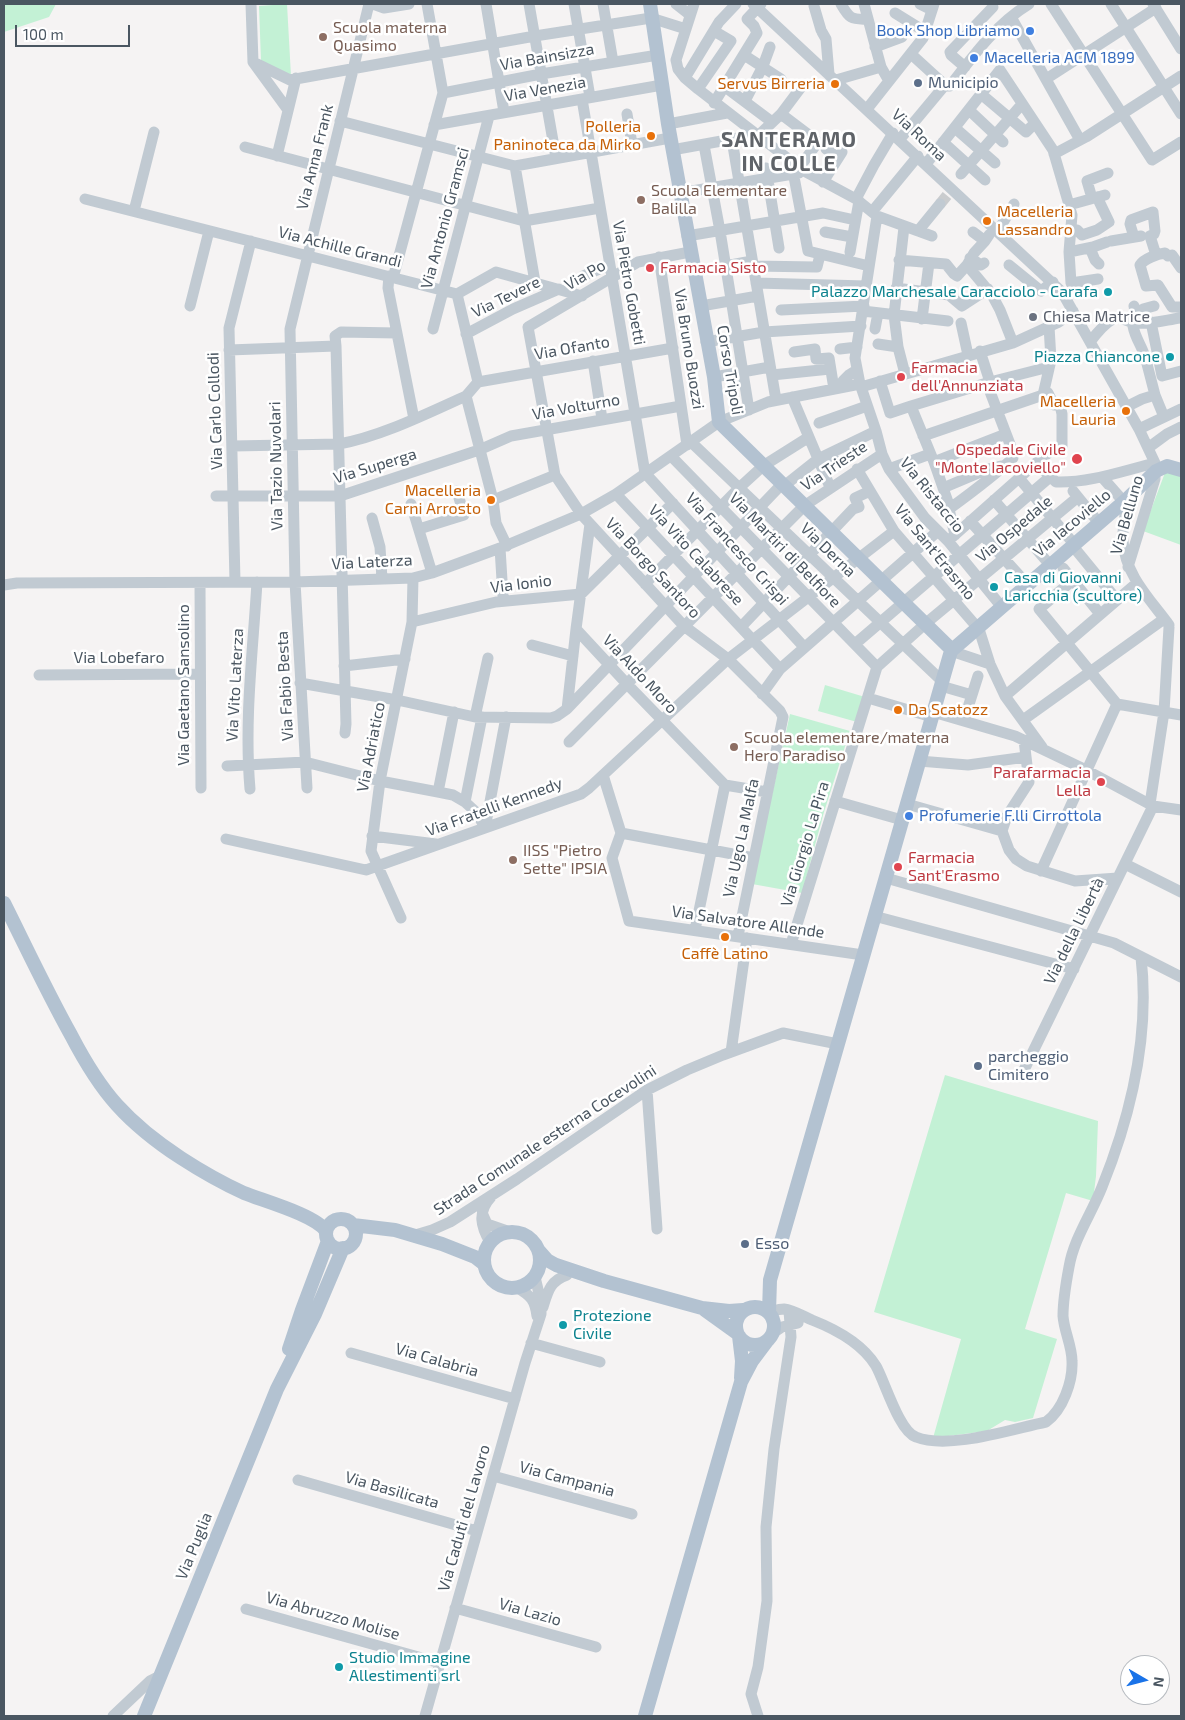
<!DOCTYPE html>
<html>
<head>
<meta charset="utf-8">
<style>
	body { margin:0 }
	#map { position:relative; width:1185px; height:1720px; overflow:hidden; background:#f5f3f3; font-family:"Exo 2",sans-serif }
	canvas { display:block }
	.frame { position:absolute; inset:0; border:5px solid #4a5661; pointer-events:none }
	.north { position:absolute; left:1120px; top:1655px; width:50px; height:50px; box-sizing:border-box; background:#fff; border:1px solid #b7bbc0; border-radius:50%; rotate:98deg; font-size:14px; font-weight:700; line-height:20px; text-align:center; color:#4a5661 }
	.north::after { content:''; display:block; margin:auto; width:18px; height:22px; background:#1a73e8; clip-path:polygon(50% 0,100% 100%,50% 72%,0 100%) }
	.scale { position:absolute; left:15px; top:25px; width:115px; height:22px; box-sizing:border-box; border:2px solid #4a5661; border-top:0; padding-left:6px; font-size:15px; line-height:18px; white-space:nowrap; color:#4a5661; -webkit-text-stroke:4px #fff; paint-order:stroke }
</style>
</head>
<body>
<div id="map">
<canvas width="1185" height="1720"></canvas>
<div class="frame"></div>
<div class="north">N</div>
<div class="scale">100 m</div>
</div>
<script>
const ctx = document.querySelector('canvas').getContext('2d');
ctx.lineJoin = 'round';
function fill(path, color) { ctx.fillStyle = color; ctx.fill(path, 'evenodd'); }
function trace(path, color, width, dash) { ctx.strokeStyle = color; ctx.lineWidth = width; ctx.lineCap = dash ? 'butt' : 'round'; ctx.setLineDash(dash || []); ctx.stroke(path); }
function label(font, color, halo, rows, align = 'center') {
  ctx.font = font + ' "Exo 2",sans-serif'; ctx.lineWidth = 5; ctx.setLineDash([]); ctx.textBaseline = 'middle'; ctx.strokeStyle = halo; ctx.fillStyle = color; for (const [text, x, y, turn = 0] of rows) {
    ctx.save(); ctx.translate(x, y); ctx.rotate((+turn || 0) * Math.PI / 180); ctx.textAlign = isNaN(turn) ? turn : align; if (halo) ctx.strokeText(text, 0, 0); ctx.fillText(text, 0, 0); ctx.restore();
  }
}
const green = new Path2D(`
	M4 4H56L49 17 4 32Z
	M287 4 291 76 261 61 259 6Z
	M1166 470 1181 476V545L1143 531Z
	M825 685 865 697 857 722 818 711Z
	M790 714 850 731 824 812 802 893 752 884Z
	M945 1075 1098 1121 1096 1176 1093 1201 1066 1193 1025 1329 1057 1339 1033 1418 1015 1422 1005 1420 987 1431 933 1438 961 1339 874 1312Z`);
const minorTunnel = new Path2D(`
	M940 204 949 193`);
const minor = new Path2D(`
	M251 4 253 62 288 110
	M373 4 384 8 409 4
	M486 4 504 112
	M529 4 556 158
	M574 4 590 97
	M603 4 613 62
	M676 4 690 15
	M694 4 676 60 678 69 685 78 698 89 804 171 856 199 877 216 932 236
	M753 4 1062 292 1139 429 1155 463V479L1128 567
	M841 4C849 18 851 20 868 19
	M864 4 881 67 889 81
	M920 4 932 10
	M1051 4 1152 160 1181 142
	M1111 4 1181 114
	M1153 4 1181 49
	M814 6 821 30
	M895 13 924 31
	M1011 17 1080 140
	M822 32 826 39 829 74
	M875 47 902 37
	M911 54 945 85
	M744 55 781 79
	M253 62 290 80 535 36 651 18 686 29
	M965 67 951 55 950 52 993 7
	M685 78 719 22 736 4
	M1046 79 1156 8
	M836 80 881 67
	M724 86 772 122
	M698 89 731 41 714 31
	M443 93 541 74 658 55
	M981 94 1026 132 1035 123
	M582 99 645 473 804 647
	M745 101 763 66 770 47
	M714 103 757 33 754 26 747 19 761 4
	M867 109 923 38 934 4
	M969 110 1003 142
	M627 114 632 144
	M781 114 818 142 799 168
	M340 121 515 166 670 138
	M668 124 727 113
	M434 125 662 85
	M955 128 995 163
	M900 139 945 85 950 86C973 56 996 24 1029 4
	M732 140 776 400
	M943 142 985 180
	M704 145 720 231 749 410
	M245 147 524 221 600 208
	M826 149 838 157
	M672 150 760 134 781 114 802 86
	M1054 154 1086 137 1181 76
	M277 156 296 78
	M791 161 808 251 869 266
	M926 164 1000 70 1053 150 1072 215 1069 252 1071 283
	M515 166 535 282
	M766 168 779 248
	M961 174 1022 104
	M823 182 842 152
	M680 193 799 173
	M1092 198 1087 181 1108 173
	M85 199 457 294 496 272 582 296
	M856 199 874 165 893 133
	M1069 205 1105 195
	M876 207 918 156
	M134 211 154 132
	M877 216 855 358 860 384 876 431 882 454 889 469 925 518 948 541 1001 606
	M904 227 894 315 898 347 905 374
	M1070 228 1077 230 1082 235 1097 230 1109 222 1097 197
	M918 231 940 204
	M998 231 1014 204
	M825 232 852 237
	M973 232 985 241 989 235
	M687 236 823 213 855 220
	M1134 237 1130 224 1131 220 1153 212 1155 231 1154 234 1150 236 1156 255
	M1111 241 1141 236
	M1090 248 1095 260 1099 264
	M690 252 638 262 528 327 555 475 581 514 684 626 728 659 780 711 783 717 738 936
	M850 252 859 201
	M1069 252 1093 247 1107 242
	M659 257 687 445
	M970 258 981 265 984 263
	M899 260 946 264 954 274 957 276 967 265 974 253 985 241
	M967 265 992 295 1000 310 1013 343
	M1009 265 1041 291 1053 282
	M725 266 752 261
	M753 266 816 267H817L820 255
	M1181 268 1172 255 1168 256 1165 253C1157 254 1144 259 1140 265L1146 286 1158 285 1172 307H1181
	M389 276 388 288 414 419
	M583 276 609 265
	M393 278 443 93 427 4
	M756 283 866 286
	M1071 283 1098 279
	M896 288 949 295 962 306 988 289
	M457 294 478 382 466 396 493 500 496 523 507 546
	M190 306 209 231
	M701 306 758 296
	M1134 306C1136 314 1132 320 1133 326 1135 338 1142 346 1145 357
	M1143 309 1154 306
	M781 310 864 306
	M863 311 948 321
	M922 319 929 263
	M1151 322 1162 376 1181 371
	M961 323 968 355
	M433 329 489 116
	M875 329 878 313
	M466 334 513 309 559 289
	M706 342 764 332 861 326
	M1090 342C1096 334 1104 324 1113 319 1121 315 1128 323 1136 323 1149 325 1166 320 1180 318
	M878 344 898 347
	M336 346 346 724 345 733
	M840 349 857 347
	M229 350 336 346 335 336 341 332 397 333
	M794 352 815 349 816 359 829 358 834 389
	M593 361 602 419
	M1147 364 1155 395 1164 417
	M772 375 830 369
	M714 377 770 367
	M843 381 849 375 857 370
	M880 381 890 413 911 406 934 462 948 502 949 509C971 493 993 477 1013 458V452L989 389 990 382 980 351
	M478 382 673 348
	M861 387 1013 343 1059 322 1073 311
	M792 397 830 487
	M911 406 990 382 1049 367
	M1126 407 1142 399 1155 395
	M819 423 867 406
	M1139 429 1181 409
	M923 436 1043 395
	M691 442 942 681
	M233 446 339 444C380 437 428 413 466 396
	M1148 448 1167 434 1181 427
	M671 456 877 667
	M934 462 1006 434
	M1036 463 1056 482C1090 483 1122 471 1155 463
	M822 468 836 461
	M857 469 894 531 977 627
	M889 469 930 454
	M1102 477 1124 502
	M1019 478 1074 544
	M784 486 818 459 876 431
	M943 488 988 469 1001 466
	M1073 491 1099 523
	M616 494 780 669
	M216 496H340L479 450 511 436 681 406
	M1127 499C1126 513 1122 527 1123 541 1125 575 1150 599 1169 625
	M493 500 555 475
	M994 500 1050 565
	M411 504 432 573
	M949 509 955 535
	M372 518 380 547 382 579
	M970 521 1027 584
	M590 524 576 629 627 684 725 785 767 792
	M419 529 464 515 457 491
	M948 541 1036 463 1052 450 1062 448V414L1060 405H1054L1048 393 1043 395 1051 360 1049 326
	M1072 545 1117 600
	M500 548 503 596
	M1063 568 1100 614
	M1073 580 1039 609 1117 704
	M235 582 229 328 251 241
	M200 583 201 788
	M645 584 739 488 763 466 809 437
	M4 585 17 583 295 582 413 578 432 573 500 548 581 514 616 494 719 422 768 402 860 384
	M412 622 496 602 581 594 673 503
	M978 626 990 664 1005 696 1042 747
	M741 627 853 509 859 507 855 498 870 491
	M855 644 1050 477
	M532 645 573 656
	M951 651 990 664
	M344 666 405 659
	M877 667 925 624 1078 497
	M39 675 200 674
	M300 683 397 700 475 717 551 718 557 716 567 709 782 484
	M941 686 972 695
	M762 694 780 669 938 531
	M1005 696 1137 583
	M868 698 932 717
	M1117 704 1181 715
	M567 709 576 629
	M933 712 1015 736 1086 770 1153 806 1181 810
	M475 717 488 658
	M964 720 978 676
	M1023 720 1164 619
	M1024 740 1029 782 1007 816 1002 831 1009 850 1016 859 1027 866 1075 881 1118 878
	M569 742 804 506 882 454
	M919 761 968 765 1026 757
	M227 766 305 762 380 781 438 792 453 795 465 802 477 813 485 828
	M603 775 621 833 612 858 629 921 863 955
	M307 788 295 582 290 329 369 4
	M250 789C244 720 253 650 257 582
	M438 792 454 712
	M835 801 902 820
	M465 802 482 717
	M907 804 1002 831
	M1150 804 1164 712 1169 627
	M485 828 506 717
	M621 833 754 858
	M372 836 436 844
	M226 839 366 870 581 794 589 788 728 659 894 531
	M1125 864 1181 892
	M1041 871 1117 704
	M886 878 1114 943 1181 977
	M874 916 1074 969
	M401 918 371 851 380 781 412 622 413 578
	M695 930 725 785
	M791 944 877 667
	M731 1052 747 938
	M1024 1070 1153 806
	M647 1090 657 1229
	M483 1215 487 1224 510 1232
	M412 1236 432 1230 450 1222 517 1179 647 1090 687 1070 723 1055 783 1033 838 1044
	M490 1242C481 1227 477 1212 491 1197
	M518 1288C531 1296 535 1300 537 1316
	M543 1307C548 1291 550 1281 567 1275
	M769 1312C773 1311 779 1309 784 1309 793 1310 803 1316 812 1320 835 1329 862 1343 876 1366 885 1382 899 1431 916 1437 949 1450 1012 1429 1046 1422 1063 1410 1073 1381 1072 1361 1072 1346 1064 1331 1063 1316 1063 1300 1066 1283 1069 1267 1074 1238 1091 1215 1102 1187 1131 1115 1150 1035 1141 957
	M773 1333 782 1327 798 1323
	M531 1343 600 1362
	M351 1353 515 1399
	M493 1476 632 1514
	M298 1480 477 1531
	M455 1608 596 1647
	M246 1609 440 1663
	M113 1716 150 1681 160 1676
	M425 1716 525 1363 541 1314V1302L535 1277
	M758 1716 751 1694 758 1667 767 1601 766 1527 774 1449 791 1337 789 1311`);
const major = new Path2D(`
	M650 4 668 124 714 377 719 422 952 650
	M4 903C26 947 47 992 71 1035 84 1060 98 1084 117 1105 135 1125 158 1143 181 1158 201 1171 222 1183 244 1193 264 1201 315 1215 326 1231
	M326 1234a15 15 0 1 1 30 0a15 15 0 1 1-30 0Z
	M353 1225 395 1230 442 1244 475 1257 484 1264
	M484 1260a28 28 0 1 1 56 0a28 28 0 1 1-56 0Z
	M539 1251 547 1260 556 1265 604 1281 702 1308 729 1311 743 1310
	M736 1326a19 19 0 1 1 38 0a19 19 0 1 1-38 0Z
	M705 1310 737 1333
	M769 1312 770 1280 951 651 1127 499 1156 471 1167 466 1181 470
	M739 1336 742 1361 741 1378
	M289 1349 302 1310 328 1241
	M144 1716 277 1389 315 1314 343 1248
	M645 1716 741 1382 752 1361 767 1341`);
const markers = [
	[1030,31,5,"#3f7fe0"],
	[323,37,5,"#8d6e63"],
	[974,58,5,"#3f7fe0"],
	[918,83,5,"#5c6f8a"],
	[835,84,5,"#e8710a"],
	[651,136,5,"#e8710a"],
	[641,200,5,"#8d6e63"],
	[987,221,5,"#e8710a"],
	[650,268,5,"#e0444e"],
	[1108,292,5,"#0f9aa8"],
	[1033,317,5,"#6b7280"],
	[1170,357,5,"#0f9aa8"],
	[901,377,5,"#e0444e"],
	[1126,411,5,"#e8710a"],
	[1077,459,6,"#e0444e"],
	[491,500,5,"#e8710a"],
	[994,587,5,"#0f9aa8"],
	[898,710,5,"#e8710a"],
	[734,747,5,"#8d6e63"],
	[1101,782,5,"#e0444e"],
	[909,816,5,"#3f7fe0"],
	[513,860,5,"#8d6e63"],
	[898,867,5,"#e0444e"],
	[725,937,5,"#e8710a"],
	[978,1066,5,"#5c6f8a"],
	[745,1244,5,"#5c6f8a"],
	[563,1325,5,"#0f9aa8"],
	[339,1667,5,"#0f9aa8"]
];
const educationNames = [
	["Scuola materna",333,28],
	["Quasimo",333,46],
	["Scuola Elementare",651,191],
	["Balilla",651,209],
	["Scuola elementare/materna",744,738],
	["Hero Paradiso",744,756],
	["IISS \"Pietro",523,851],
	["Sette\" IPSIA",523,869]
];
const shopNames = [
	["Book Shop Libriamo",1020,31,"right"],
	["Macelleria ACM 1899",984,58],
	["Profumerie F.lli Cirrottola",919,816]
];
const streetNames = [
	["Via Bainsizza",547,57,-10],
	["Via Venezia",545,89,-10],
	["Via Roma",919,135,43],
	["Via Anna Frank",315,157,-76],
	["Via Antonio Gramsci",445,218,-75],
	["Via Achille Grandi",340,247,14],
	["Via Po",585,275,-30],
	["Via Pietro Gobetti",629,283,80],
	["Via Tevere",506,297,-26],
	["Via Ofanto",572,348,-10],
	["Via Bruno Buozzi",689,349,81],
	["Corso Tripoli",730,370,80],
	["Via Volturno",576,407,-10],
	["Via Carlo Collodi",215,411,-92],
	["Via Tazio Nuvolari",276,466,-91],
	["Via Superga",375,466,-17],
	["Via Trieste",834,466,-34],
	["Via Ristaccio",932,495,51],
	["Via Belluno",1127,515,-74],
	["Via Iacoviello",1072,523,-40],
	["Via Ospedale",1014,529,-40],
	["Via Francesco Crispi",737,549,48],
	["Via Martiri di Belfiore",785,550,46],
	["Via Derna",828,550,44],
	["Via Sant'Erasmo",935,552,51],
	["Via Vito Calabrese",696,555,47],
	["Via Laterza",372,562,-3],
	["Via Borgo Santoro",653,568,47],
	["Via Ionio",521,584,-7],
	["Via Lobefaro",119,658],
	["Via Aldo Moro",640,674,47],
	["Via Gaetano Sansolino",184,685,-90],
	["Via Vito Laterza",235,685,-87],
	["Via Fabio Besta",285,686,-93],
	["Via Adriatico",371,747,-79],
	["Via Fratelli Kennedy",494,807,-20],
	["Via Ugo La Malfa",741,838,-78],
	["Via Giorgio La Pira",805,844,-73],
	["Via Salvatore Allende",748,922,8],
	["Via della Libertà",1074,931,-64],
	["Strada Comunale esterna Cocevolini",545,1140,-33],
	["Via Calabria",437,1360,16],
	["Via Campania",567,1479,15],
	["Via Basilicata",392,1490,16],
	["Via Caduti del Lavoro",464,1518,-74],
	["Via Puglia",194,1546,-68],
	["Via Lazio",530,1612,16],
	["Via Abruzzo Molise",333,1616,16]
];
const serviceNames = [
	["Municipio",928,83],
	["parcheggio",988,1057],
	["Cimitero",988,1075],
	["Esso",755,1244]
];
const foodNames = [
	["Servus Birreria",825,84],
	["Polleria",641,127],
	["Paninoteca da Mirko",641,145],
	["Macelleria",997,212,"left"],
	["Lassandro",997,230,"left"],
	["Macelleria",1116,402],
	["Lauria",1116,420],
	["Macelleria",481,491],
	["Carni Arrosto",481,509],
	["Da Scatozz",908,710,"left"],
	["Caffè Latino",725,954,"center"]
];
const healthNames = [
	["Farmacia Sisto",660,268],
	["Farmacia",911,368],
	["dell'Annunziata",911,386],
	["Ospedale Civile",1066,450,"right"],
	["\"Monte Iacoviello\"",1066,468,"right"],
	["Parafarmacia",1091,773,"right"],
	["Lella",1091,791,"right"],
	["Farmacia",908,858],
	["Sant'Erasmo",908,876]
];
const cultureNames = [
	["Palazzo Marchesale Caracciolo - Carafa",1098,292,"right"],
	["Piazza Chiancone",1160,357,"right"],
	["Casa di Giovanni",1004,578],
	["Laricchia (scultore)",1004,596],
	["Protezione",573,1316],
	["Civile",573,1334],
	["Studio Immagine",349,1658],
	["Allestimenti srl",349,1676]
];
const worshipNames = [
	["Chiesa Matrice",1043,317]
];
const districtNames = [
	["SANTERAMO",789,140],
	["IN COLLE",789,164]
];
fill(green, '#c3f1d5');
trace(minorTunnel, '#caccce', 11, [11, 5.5]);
trace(minor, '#c1cad2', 11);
trace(major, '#b3c2d1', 14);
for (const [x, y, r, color] of markers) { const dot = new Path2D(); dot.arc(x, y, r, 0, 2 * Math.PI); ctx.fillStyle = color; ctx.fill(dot); trace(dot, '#fff', 2); }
label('16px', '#785e54', '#fff', educationNames, 'left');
label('16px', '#366cbe', '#fff', shopNames, 'left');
label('16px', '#4a5661', '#fff', streetNames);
label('16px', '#4e5e75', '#fff', serviceNames, 'left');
label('16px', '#c56008', '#fff', foodNames, 'right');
label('16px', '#be3a42', '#fff', healthNames, 'left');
label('16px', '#0d838f', '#fff', cultureNames, 'left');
label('16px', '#5b616d', '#fff', worshipNames, 'left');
ctx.letterSpacing = '1px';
label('bold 21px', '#5f6368', '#fff', districtNames);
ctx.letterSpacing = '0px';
</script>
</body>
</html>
